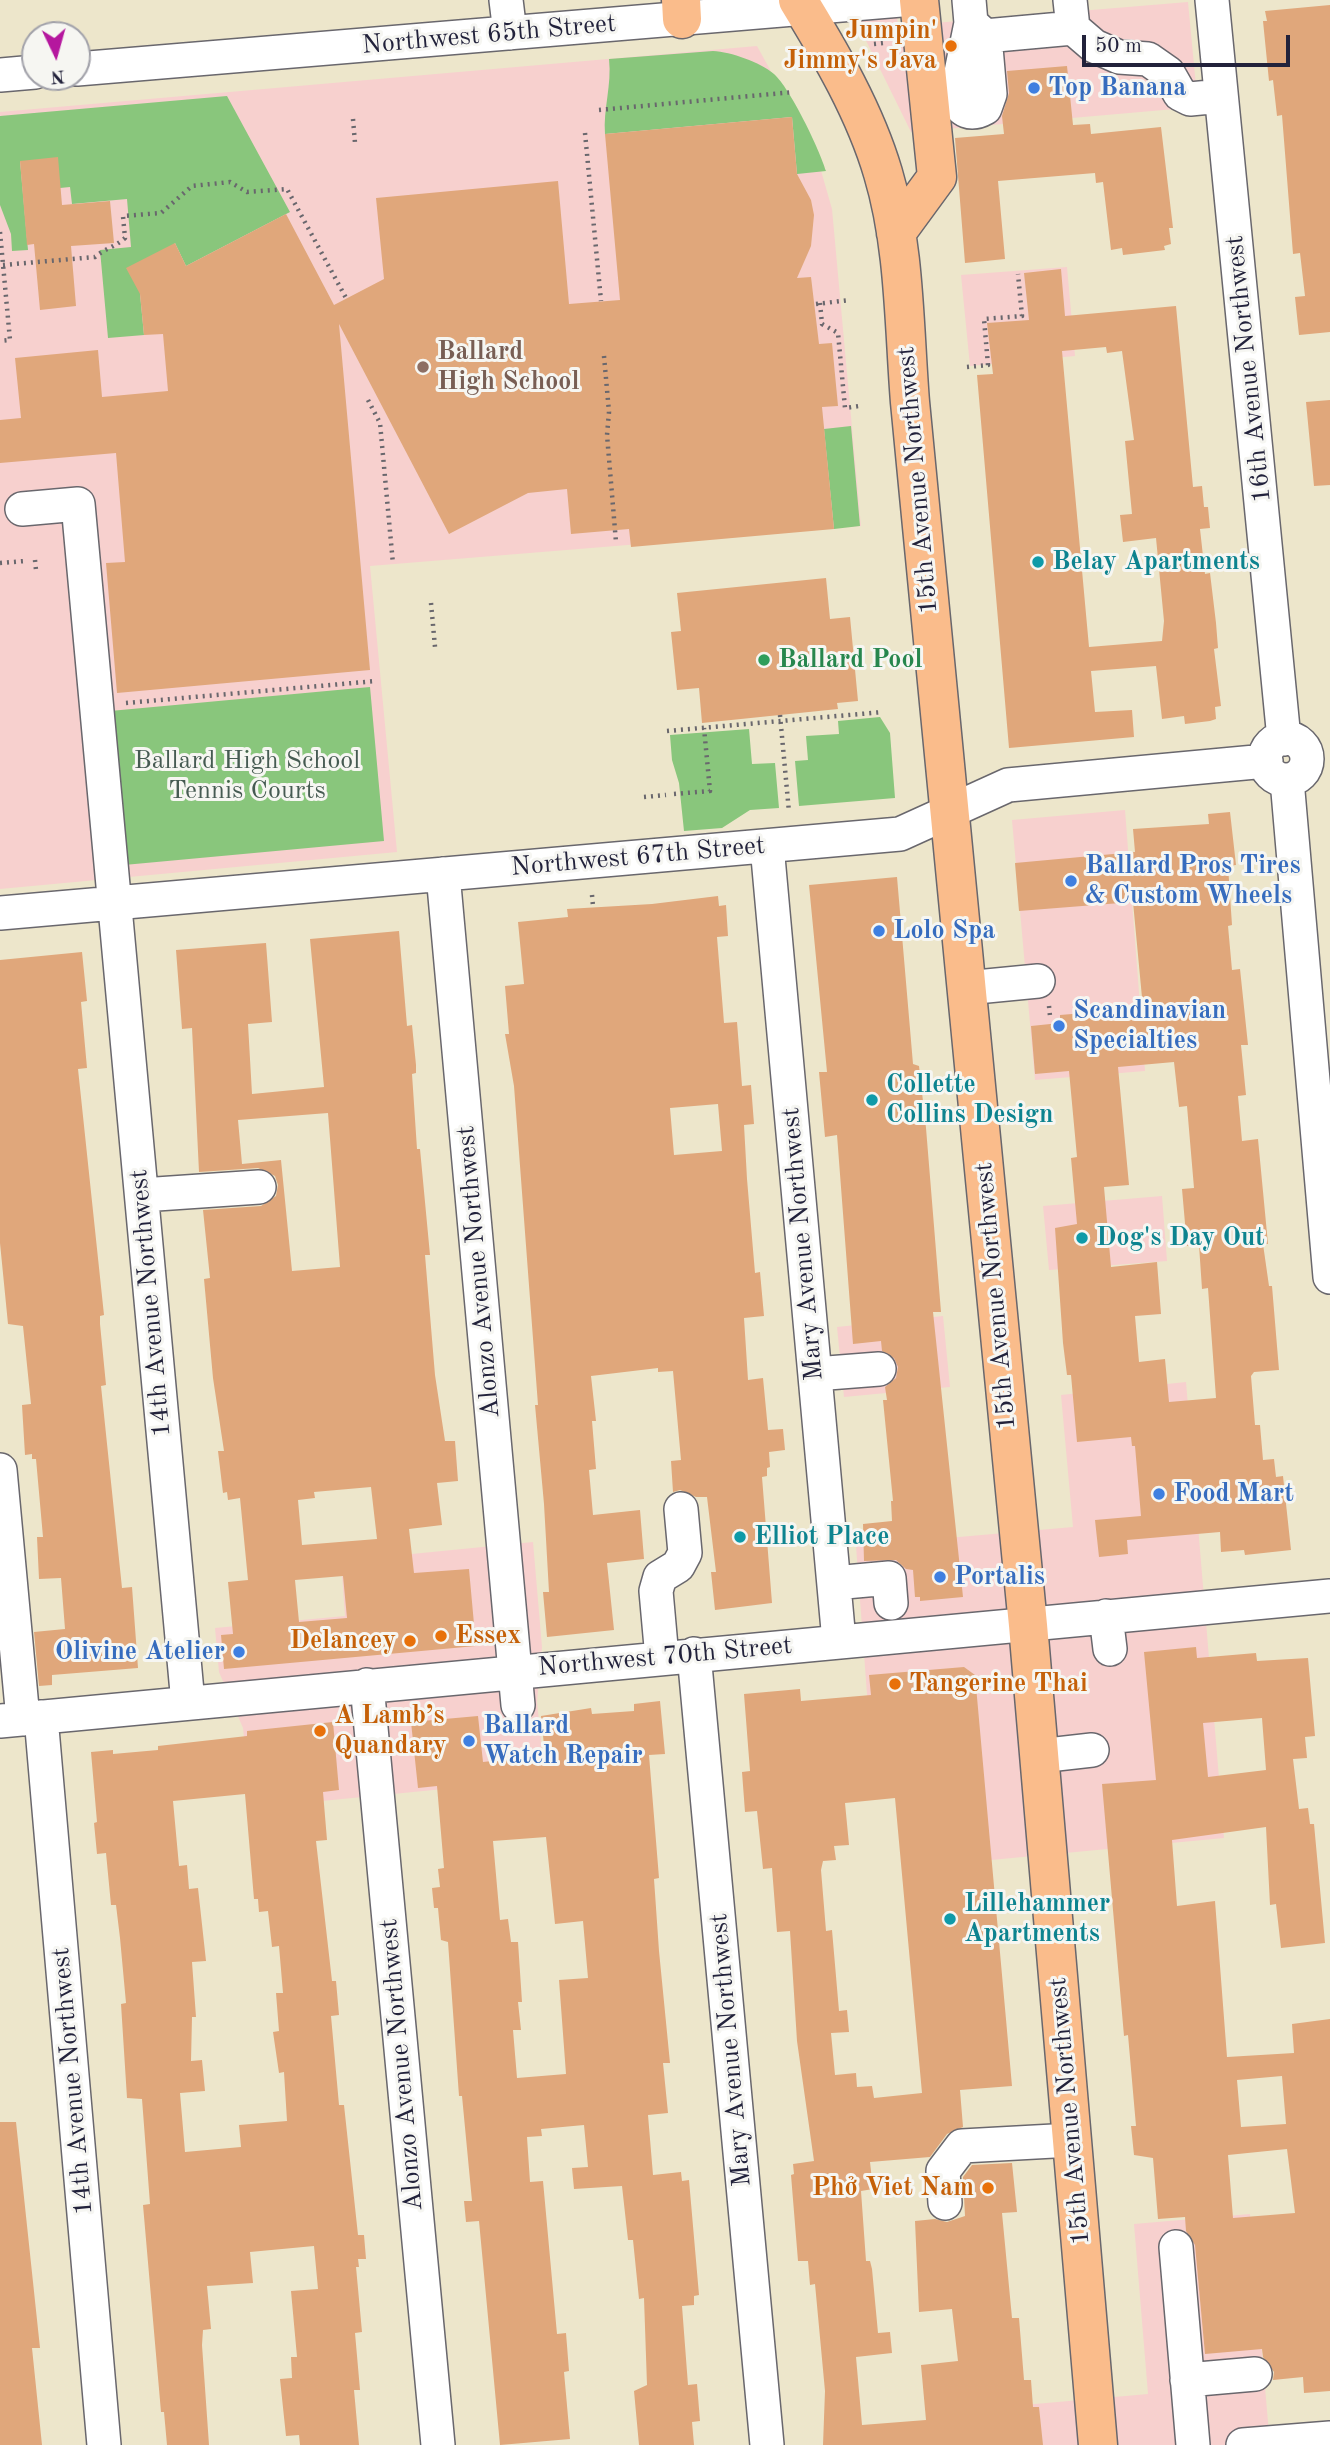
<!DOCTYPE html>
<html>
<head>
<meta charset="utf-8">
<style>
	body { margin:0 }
	#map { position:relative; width:1330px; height:2445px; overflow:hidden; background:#ede6cb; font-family:"Old Standard TT",serif }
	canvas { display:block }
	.north { position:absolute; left:21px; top:21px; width:70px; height:70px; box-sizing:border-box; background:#f6f6f2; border:2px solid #a1a1a9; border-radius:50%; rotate:175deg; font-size:19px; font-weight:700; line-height:28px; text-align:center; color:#22223b }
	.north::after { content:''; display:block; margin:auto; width:24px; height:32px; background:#b5179e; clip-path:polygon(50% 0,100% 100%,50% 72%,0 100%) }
	.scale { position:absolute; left:1082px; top:35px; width:208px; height:32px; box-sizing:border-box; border:4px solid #22223b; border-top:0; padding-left:9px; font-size:21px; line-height:24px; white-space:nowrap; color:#22223b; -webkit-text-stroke:5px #f6f6f2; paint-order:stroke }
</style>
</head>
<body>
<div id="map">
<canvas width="1330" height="2445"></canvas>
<div class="north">N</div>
<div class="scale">50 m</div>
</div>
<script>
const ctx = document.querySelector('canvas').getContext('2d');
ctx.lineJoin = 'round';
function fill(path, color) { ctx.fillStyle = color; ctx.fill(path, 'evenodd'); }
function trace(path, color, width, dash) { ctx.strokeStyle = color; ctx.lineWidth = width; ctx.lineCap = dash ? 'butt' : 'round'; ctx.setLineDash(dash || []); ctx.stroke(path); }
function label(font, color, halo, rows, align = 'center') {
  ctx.font = font + ' "Old Standard TT",serif'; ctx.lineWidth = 6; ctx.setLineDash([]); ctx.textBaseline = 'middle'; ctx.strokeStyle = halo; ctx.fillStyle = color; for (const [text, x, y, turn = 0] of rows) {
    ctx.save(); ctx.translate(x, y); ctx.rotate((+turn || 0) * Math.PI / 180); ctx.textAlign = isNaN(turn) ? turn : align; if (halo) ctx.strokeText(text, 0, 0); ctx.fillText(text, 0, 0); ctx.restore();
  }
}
const built = new Path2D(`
	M846 0H895L898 26 1188 2 1198 107 911 132Z
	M757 46 816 153 832 209 861 526 370 566 397 852 0 889V112Z
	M1067 267 1075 356 970 366 961 275Z
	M1125 810 1145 1071 1035 1080 1012 820Z
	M1162 1196 1167 1261 1049 1270 1043 1206Z
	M943 1316 950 1387 844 1397 837 1327Z
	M1186 1382 1224 1838 991 1860 871 1748 856 1546 1073 1527 1061 1395Z
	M533 1542 542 1647 537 1702 545 1779 251 1808 243 1728 219 1672 215 1628 345 1616 341 1561Z
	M1250 2214 1270 2445H959L956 2411 1148 2394 1134 2224Z`);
const green = new Path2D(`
	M713 51C731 52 760 62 774 74 790 88 820 150 826 171L797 174 792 117 605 134C603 109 612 85 609 59Z
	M227 96 290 212 186 266 175 243 140 294 144 335 108 338 100 250 131 247 127 199 72 204 70 187 60 188 20 161 28 250 12 251 11 234 0 205V116Z
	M851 426 860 526 834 529 824 429Z
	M370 687 384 841 124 865 110 711Z
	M880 717 890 733 895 798 799 806 795 761 808 760 806 736 839 734 838 721Z
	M749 729 752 764 775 763 779 808 750 810 722 828 684 831 679 783 672 760 670 735Z`);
const building = new Path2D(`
	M1330 5V332L1299 335 1295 297 1305 296 1300 253 1293 254 1282 115 1277 116 1273 80 1269 81 1263 21H1267L1265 11Z
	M1067 66 1073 125 1090 124 1091 134 1161 127 1173 228H1169L1171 244 1164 246 1165 250 1123 255 1122 248 1111 250 1103 182 1096 183 1095 173 998 181 1005 259 965 263 955 138 1004 134 1002 116 1009 93 1007 71Z
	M792 117 797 174 811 200 814 215 811 246 797 278 811 277 819 344 832 343 838 406 822 407 834 529 631 547 629 529 571 534 567 489 528 493 449 534 339 324 370 670 117 693 106 563 125 562 116 453 0 463V420L21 418 15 358 98 350 102 397 168 391 163 334 144 335 140 294 126 268 175 243 186 266 286 214 334 305 384 279 376 198 558 181 569 304 620 300 605 134Z
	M58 157 62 205 110 201 114 243 71 246 76 306 40 310 34 244 27 245 20 161Z
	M1061 269 1065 316 1176 306 1193 487 1202 486 1204 507H1208L1210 528 1200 529 1205 574 1210 573 1216 623 1218 648 1214 649 1221 706 1215 707 1216 719 1210 721 1185 724 1184 716 1162 719 1156 666 1091 671 1095 712 1132 710 1134 737 1009 748 977 375 993 374 987 323 1029 320 1024 273ZM1106 347 1107 353 1122 351 1134 440 1125 441 1132 514 1120 515 1123 542 1156 538 1164 621 1162 641 1089 647 1062 351Z
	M1330 400V485L1314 486 1306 402Z
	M826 578 830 619 850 617 858 701 837 703 838 709 702 723 699 688 677 690 671 632 681 631 677 593Z
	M1230 812 1236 865 1228 866 1232 925 1228 926 1232 970 1240 969 1248 1045H1241L1246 1095 1238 1096 1242 1141 1258 1139 1268 1244H1263L1269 1286H1272L1279 1370 1254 1372 1251 1376 1255 1425H1260L1263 1460 1274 1459 1276 1477 1283 1476 1291 1550 1245 1555 1244 1550 1221 1552 1220 1532 1127 1540 1128 1554 1099 1557 1095 1520 1141 1516 1135 1446H1132L1131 1437 1077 1442 1071 1375H1067L1063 1343 1055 1228 1077 1224 1071 1158 1077 1157 1069 1071 1035 1074 1031 1026 1060 1023V1015L1143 1008 1133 902 1019 911 1015 863 1135 852 1133 829 1209 824 1208 814ZM1174 1062 1179 1107 1187 1106 1194 1188 1182 1189 1187 1246 1199 1245 1202 1289 1208 1288 1216 1398 1169 1402 1165 1359 1139 1362 1135 1316 1161 1314 1157 1262 1111 1267 1104 1187 1129 1185 1118 1067Z
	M897 877 913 1064 919 1066 926 1128 941 1312H933L963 1597 920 1601V1597H915L913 1570 906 1569 896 1560 864 1561 863 1524 892 1521 891 1501H893L883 1400H887L885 1387 896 1378 898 1367 894 1358 882 1351 881 1341 853 1344 837 1135 825 1137 819 1072H827L809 885Z
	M718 896 719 906 726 905 728 936 717 937 724 1023 737 1022 742 1086 751 1085 754 1124 744 1125 747 1179 755 1273 760 1272 764 1316 744 1318 748 1380 763 1378 768 1430 783 1429 785 1450 769 1452 770 1467 767 1468V1476L762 1477 772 1603 715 1610 711 1572H716L707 1497H696L680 1490 673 1492 671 1461 681 1460 673 1371 658 1372V1368L591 1376 596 1421H592L596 1469 589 1470 593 1515 640 1510 644 1559 607 1563 614 1630 547 1637 543 1592H549L544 1504 535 1405H538L514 1086 505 1034H509L505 986 524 984 518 922 568 917 567 909 652 904ZM718 1104 722 1151 674 1155 670 1108Z
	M399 931 407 1026 412 1025 416 1065V1073L412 1074 417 1149H420L430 1255H425L435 1375 445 1441H455L458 1481 437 1483 442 1525 409 1529 414 1573 469 1569 476 1646 224 1669 221 1635 233 1634 228 1582 248 1580 240 1498 228 1500 227 1492 223 1493 218 1451H224L213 1378 204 1279 210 1278 203 1210 261 1206 276 1196 278 1185 275 1176 258 1168 199 1172 192 1028 182 1029 176 950 266 943 272 1022 248 1024 252 1094 324 1087 310 939ZM328 1113 340 1267 292 1271 281 1160 242 1164 238 1120ZM371 1487 377 1539 302 1545 298 1500 315 1498 314 1492ZM343 1576 347 1618 299 1622 295 1580Z
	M82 952 87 1001 81 1002 87 1068 78 1069 104 1315 100 1316V1324L106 1385 101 1386 122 1588 132 1587 138 1668 52 1675V1685L39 1686 34 1632 65 1629 61 1578 39 1579 37 1537H43L36 1459H32V1454L25 1455 22 1405 31 1404 23 1326 8 1324 0 1243V960Z
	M1196 1647 1197 1658 1256 1653 1257 1661 1308 1658 1315 1736 1305 1737 1307 1758 1293 1759 1299 1809 1308 1808 1310 1824H1314L1325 1943 1281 1948 1276 1904 1270 1905 1266 1827 1172 1840 1177 1906 1215 1901 1227 2057 1294 2053 1292 2024 1330 2019V2391L1304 2393 1303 2377 1273 2380 1274 2372 1263 2357 1262 2349 1205 2354 1195 2245 1186 2231 1185 2217 1158 2219 1153 2158 1134 2155 1131 2126H1136L1128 2035 1124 2036 1102 1784 1156 1780 1144 1652ZM1262 1718 1266 1770 1208 1777 1203 1723ZM1282 2076 1286 2124 1241 2127 1237 2080ZM1287 2149 1295 2213 1233 2218 1228 2155Z
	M964 1667 975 1675 1012 2086 960 2090 963 2127 947 2134 930 2157 870 2162 873 2189 861 2191 866 2261H870L872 2269 878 2333 890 2332 892 2353 856 2357 862 2425 926 2420 921 2365 958 2361 952 2309 919 2312 915 2221 935 2219 947 2222 965 2216 963 2177 972 2165 1012 2163 1017 2212 1002 2213 1012 2318H1019L1024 2380H1031L1033 2407H1039L1043 2445H823L825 2391 815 2284 810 2285 808 2261H798L791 2175 794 2174 793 2164 814 2161 797 2041 790 1931 777 1932 772 1868 763 1869 757 1811 745 1812 742 1772 750 1771 744 1694 800 1689 801 1701 871 1695 869 1675ZM895 1798 922 2093 874 2098 872 2086 857 2087 856 2073 835 2075 831 2033 849 2032 847 2010 839 2011 832 1930 826 1931 821 1870 823 1861 836 1860 834 1846 849 1845 845 1803Z
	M660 1701 665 1754 649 1755 659 1878 654 1879 659 1951 670 2063H663L668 2113 648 2115 653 2175 681 2172 682 2181 689 2180 699 2295 694 2296V2305L682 2306 688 2385 697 2384 700 2421 692 2422 694 2445H639L634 2391 647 2385 644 2298 639 2299 633 2240H628L622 2186 574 2189 572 2168 588 2167 584 2125 541 2129 542 2136 527 2137 530 2182 543 2181 557 2334 566 2333 569 2371 564 2372 570 2439 500 2445 479 2221 466 2222 464 2201H472L462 2096H459L448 1942 441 1940 438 1908H434L432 1888 440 1887 438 1869 444 1868 437 1786 418 1788 411 1722 478 1716 483 1762 545 1755 541 1716 591 1708 592 1714 634 1711V1704ZM546 1837 555 1924 583 1921 588 1978 559 1980 566 2074 517 2078 513 2030H521L518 2002H522L518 1942H511L508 1919 500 1920 493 1841Z
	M333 1722 339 1790 323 1792 327 1840 316 1841 332 1981H336L339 2015 331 2016 339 2105H344L358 2235H364L366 2259H358L359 2267H356L362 2332 355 2333 360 2390H354L359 2445H300L299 2435 286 2436 280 2379 292 2378 291 2357H297L291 2291 318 2289 314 2246 250 2252 253 2283 207 2286 211 2329 203 2330 202 2345 209 2445H167L164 2412H161L143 2205 150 2204 142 2099 127 2098 121 2004 126 2003 120 1938 116 1905H111L106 1853 97 1854 94 1823 97 1822 91 1752 113 1750V1754L158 1750V1746L247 1736V1731ZM245 1794 254 1899H258L259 1912 268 1911 272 1947 279 1946 283 1993H276L279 2031 273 2032 279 2073 284 2072 287 2121 239 2125 241 2147 185 2152 180 2093 205 2091 202 2060 191 2061 192 2017H196L192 1962 206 1961 198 1888 189 1889 187 1865 179 1866 173 1801Z
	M0 2122H16L40 2348H32L42 2445H0Z`);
const path = new Path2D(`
	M874 44 883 43 887 33H891
	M599 110 794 92
	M353 119 355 143
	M585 133 601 301
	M0 232 10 340 0 341
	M3 265 95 257C104 249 115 247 125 238L123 216 161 213 192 186 230 182 247 192 287 189 346 298
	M820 303 822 324 838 333 845 408 859 406
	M816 304 850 300
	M604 356 609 412 607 435 616 542
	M967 367 988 365 984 319 1022 316 1018 274
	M368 400 380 423 393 564
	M35 560 36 570
	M0 563 25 561
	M431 603 435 647
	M126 703 376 681
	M780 715 789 812
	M667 731 883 712
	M674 794 710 791 704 728
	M644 797 666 795
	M592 895 593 906
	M1049 1006 1050 1016`);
const minor = new Path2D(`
	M506 0 510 33
	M969 0 971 23 985 36 990 94 985 108C971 116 961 112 956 97L971 23
	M1070 0 1073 28 1094 46 1119 57 1148 59 1168 73 1180 94 1190 99 1221 96
	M1212 0 1284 739
	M985 36 1073 28
	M77 69 901 0
	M0 75 35 72
	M22 509 78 504 188 1703
	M1265 759a21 21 0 1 1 42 0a21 21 0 1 1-42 0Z
	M1287 780 1330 1277
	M767 846 839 1641
	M443 874 518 1705
	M0 913 900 834 1008 785 1266 761
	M966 988 1038 981
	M142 1195 259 1187
	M815 1374 879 1369
	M0 1470 23 1719
	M834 1583 889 1578 891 1603
	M1106 1616 1110 1649
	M694 1654 767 2445
	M662 1658 656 1591 660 1577 678 1566 685 1553 681 1509
	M367 1685 438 2445
	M41 1717 104 2445
	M0 1721 1330 1596
	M1039 1756 1092 1750
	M945 2203 943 2171 962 2146 1072 2140
	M1176 2247 1193 2445
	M1187 2380 1255 2374
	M1243 2445 1330 2438`);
const major = new Path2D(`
	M681 0 682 19
	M798 0C831 54 865 112 883 173 905 246 904 327 910 402L1028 1625 1098 2445
	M896 233 937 177 919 0`);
const markers = [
	[951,46,7,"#e8710a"],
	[1034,88,7,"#3f7fe0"],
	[423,367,7,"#8d6e63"],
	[1038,562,7,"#0f9aa8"],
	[764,660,7,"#2e9e5b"],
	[1071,881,7,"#3f7fe0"],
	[879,931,7,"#3f7fe0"],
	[1059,1026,7,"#3f7fe0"],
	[872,1100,7,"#0f9aa8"],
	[1082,1238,7,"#0f9aa8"],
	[1159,1494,7,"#3f7fe0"],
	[740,1537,7,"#0f9aa8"],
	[940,1577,7,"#3f7fe0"],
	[441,1636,7,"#e8710a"],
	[410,1641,7,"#e8710a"],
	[239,1652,7,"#3f7fe0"],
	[895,1684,7,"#e8710a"],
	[320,1731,7,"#e8710a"],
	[469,1741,7,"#3f7fe0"],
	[950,1919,7,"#0f9aa8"],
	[988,2188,7,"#e8710a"]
];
const foodNames = [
	["Jumpin'",937,31],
	["Jimmy's Java",937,61],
	["Essex",455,1636,"left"],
	["Delancey",396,1641],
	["Tangerine Thai",909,1684,"left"],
	["A Lamb’s",334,1716,"left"],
	["Quandary",334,1746,"left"],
	["Phở Viet Nam",974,2188]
];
const streetNames = [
	["Northwest 65th Street",489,35,-5],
	["16th Avenue Northwest",1249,369,-96],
	["15th Avenue Northwest",918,480,-95],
	["Northwest 67th Street",638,857,-5],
	["Mary Avenue Northwest",803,1244,-95],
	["Alonzo Avenue Northwest",479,1272,-95],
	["15th Avenue Northwest",996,1296,-95],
	["14th Avenue Northwest",151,1303,-95],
	["Northwest 70th Street",665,1657,-5],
	["Mary Avenue Northwest",731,2050,-95],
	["Alonzo Avenue Northwest",402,2065,-95],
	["14th Avenue Northwest",73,2081,-95],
	["15th Avenue Northwest",1070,2111,-95]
];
const shopNames = [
	["Top Banana",1048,88],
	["Ballard Pros Tires",1085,866],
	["& Custom Wheels",1085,896],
	["Lolo Spa",893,931],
	["Scandinavian",1073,1011],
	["Specialties",1073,1041],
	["Food Mart",1173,1494],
	["Portalis",954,1577],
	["Olivine Atelier",225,1652,"right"],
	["Ballard",483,1726],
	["Watch Repair",483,1756]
];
const educationNames = [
	["Ballard",437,352],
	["High School",437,382]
];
const cultureNames = [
	["Belay Apartments",1052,562],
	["Collette",886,1085],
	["Collins Design",886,1115],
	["Dog's Day Out",1096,1238],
	["Elliot Place",754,1537],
	["Lillehammer",964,1904],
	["Apartments",964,1934]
];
const leisureNames = [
	["Ballard Pool",778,660]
];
const parkNames = [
	["Ballard High School",247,761],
	["Tennis Courts",247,791]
];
fill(built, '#f7d0ce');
fill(green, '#89c67c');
fill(building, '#e0a77b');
trace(minor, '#69676d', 36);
trace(major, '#69676d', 41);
trace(path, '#69676d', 4.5, [2, 5]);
trace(minor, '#fff', 33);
trace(major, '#fabc8b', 38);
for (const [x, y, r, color] of markers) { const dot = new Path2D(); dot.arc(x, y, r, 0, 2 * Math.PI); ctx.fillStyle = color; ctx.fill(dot); trace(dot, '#f6f6f2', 2.5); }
label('bold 26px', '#c56008', '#f6f6f2', foodNames, 'right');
label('26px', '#22223b', '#f6f6f2', streetNames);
label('bold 26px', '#366cbe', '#f6f6f2', shopNames, 'left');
label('bold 26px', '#785e54', '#f6f6f2', educationNames, 'left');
label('bold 26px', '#0d838f', '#f6f6f2', cultureNames, 'left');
label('bold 26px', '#27864d', '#f6f6f2', leisureNames, 'left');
label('26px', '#465b52', '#f6f6f2', parkNames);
</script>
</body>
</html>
